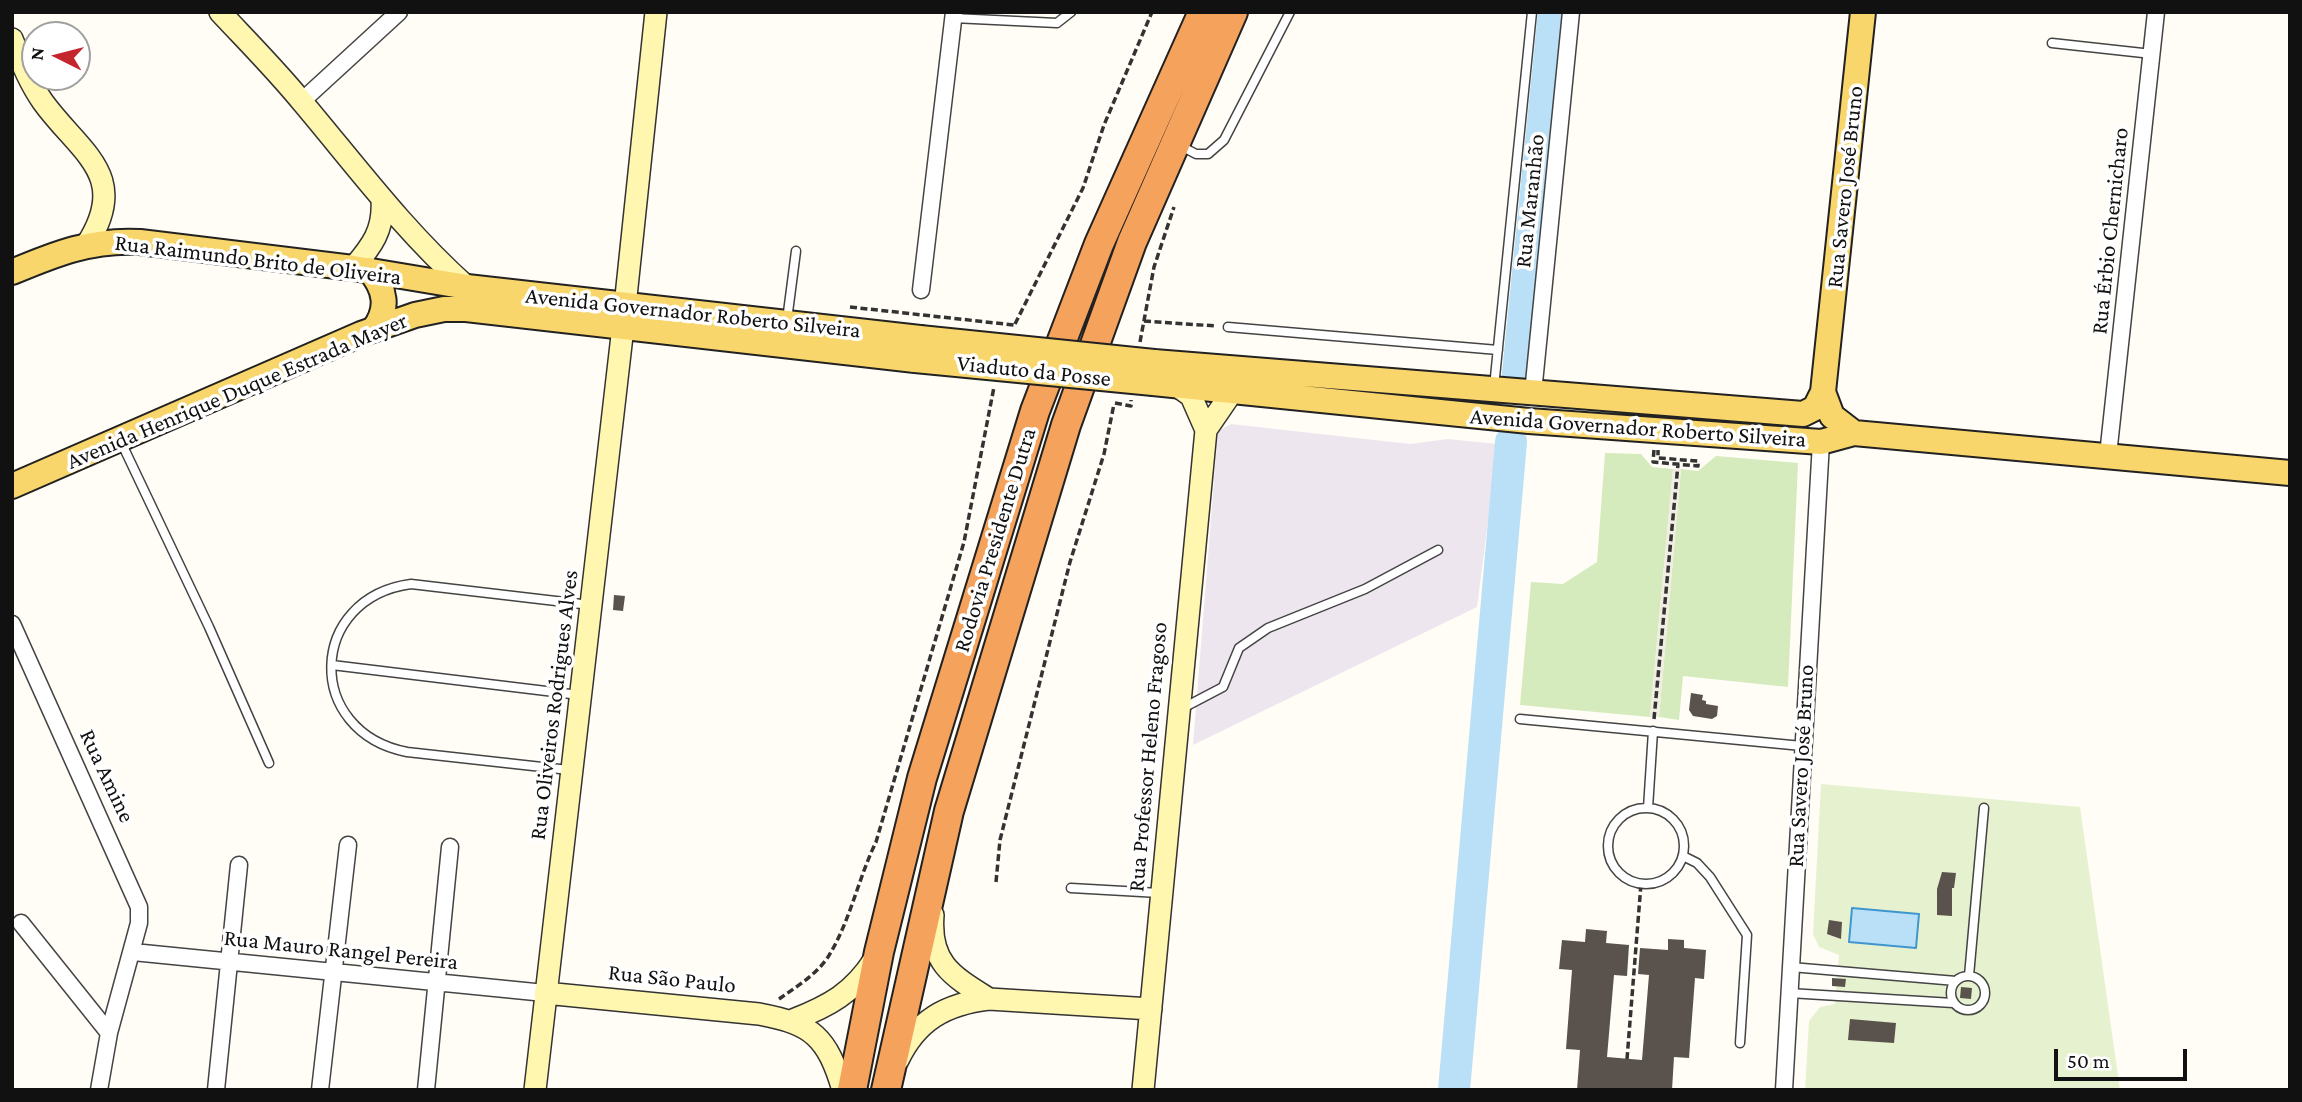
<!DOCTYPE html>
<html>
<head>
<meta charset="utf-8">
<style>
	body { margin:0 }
	#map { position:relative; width:2302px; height:1102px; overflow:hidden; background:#fffdf5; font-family:"Crimson Pro",serif }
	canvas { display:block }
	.frame { position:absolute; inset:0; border:14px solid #111; pointer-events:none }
	.north { position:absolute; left:21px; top:21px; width:70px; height:70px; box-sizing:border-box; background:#fff; border:2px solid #a0a0a0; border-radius:50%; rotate:276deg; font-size:19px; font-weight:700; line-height:28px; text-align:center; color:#111 }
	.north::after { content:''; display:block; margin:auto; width:24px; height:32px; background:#c4262e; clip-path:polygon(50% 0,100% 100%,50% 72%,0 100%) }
	.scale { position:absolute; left:2054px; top:1049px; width:133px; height:32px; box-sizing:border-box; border:4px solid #111; border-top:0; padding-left:9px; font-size:21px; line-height:24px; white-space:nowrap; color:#111; -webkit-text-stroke:5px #fff; paint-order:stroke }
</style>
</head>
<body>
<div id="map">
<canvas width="2302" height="1102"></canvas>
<div class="frame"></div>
<div class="north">N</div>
<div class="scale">50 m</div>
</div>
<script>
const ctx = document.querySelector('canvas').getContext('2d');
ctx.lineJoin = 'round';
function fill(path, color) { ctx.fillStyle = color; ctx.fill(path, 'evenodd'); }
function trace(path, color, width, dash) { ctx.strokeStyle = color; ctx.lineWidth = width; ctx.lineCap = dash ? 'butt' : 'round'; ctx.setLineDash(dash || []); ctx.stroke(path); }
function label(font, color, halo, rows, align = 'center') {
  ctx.font = font + ' "Crimson Pro",serif'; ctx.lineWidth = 7; ctx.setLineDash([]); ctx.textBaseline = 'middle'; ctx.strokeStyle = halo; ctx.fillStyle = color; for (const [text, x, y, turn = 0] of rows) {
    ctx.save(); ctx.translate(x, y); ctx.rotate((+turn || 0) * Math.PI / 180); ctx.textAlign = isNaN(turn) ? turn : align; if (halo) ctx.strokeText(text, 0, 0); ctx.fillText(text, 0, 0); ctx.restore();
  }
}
const industrial = new Path2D(`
	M1231 424 1410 444 1448 439 1498 444 1477 607 1193 745 1218 431Z`);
const green = new Path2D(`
	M1605 453 1641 454 1652 467 1673 469 1650 717 1520 705 1531 582 1563 584 1597 562Z
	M1716 456 1798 463 1788 687 1683 676 1679 720 1659 717 1681 469 1698 471Z`);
const pitch = new Path2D(`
	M1821 784 2080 807 2120 1090H1805L1809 1021 1820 1007 1835 1004 1839 955 1819 947 1813 934Z`);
const plaza = new Path2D(`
	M1673 469H1681L1659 717H1650Z`);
const water = new Path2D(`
	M1852 908 1919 914 1916 948 1849 942Z`);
const river = new Path2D(`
	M1518 373 1554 12
	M1454 1090 1511 442`);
const building = new Path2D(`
	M614 595 625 596 623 611 613 610Z
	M1691 693 1703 695 1702 700 1706 701V704L1718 706 1717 716 1712 719 1693 716 1689 710Z
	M1942 872 1956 873 1954 888H1952V916L1937 915V889Z
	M1829 920 1842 922 1841 939 1827 934Z
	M1586 929 1607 931 1606 943 1629 945 1627 976 1614 975 1607 1057 1642 1060 1649 975 1638 974 1640 948 1668 950V939L1684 940V948L1706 950 1704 979 1695 978 1689 1058 1674 1057 1672 1090H1577L1580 1050 1566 1049 1572 970 1559 969 1562 940 1585 942Z
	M1832 978 1846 979 1845 987 1832 986Z
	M1961 987 1972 988 1971 999 1960 998Z
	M1850 1019 1896 1023 1894 1043 1848 1040Z`);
const path = new Path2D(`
	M850 307 1014 325
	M1144 321 1216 326
	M1015 324 1083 188 1104 125 1152 12
	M1140 342 1154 267 1174 207
	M1115 403 1131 406V400
	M1654 450 1653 462 1698 466V461L1658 458V450
	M1654 719 1678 464
	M996 882 1000 840 1070 562 1104 454 1114 404
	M779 999C796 987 816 975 828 957 850 922 858 879 876 842L964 542 994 387
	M1627 1059 1641 884`);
const lane = new Path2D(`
	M953 18 1057 23 1071 12
	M2052 43 2152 54
	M1179 145 1196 154H1208L1224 140 1290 12
	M787 320 796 251
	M1228 327 1498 350
	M1494 387 1532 12
	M121 442 209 627 269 763
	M332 665 579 695
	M1183 708 1223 687 1239 648 1268 628 1365 589 1438 550
	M1520 719 1802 746
	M569 770 407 752C304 732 307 598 411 584L590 605
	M1608 846a38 38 0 1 1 76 0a38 38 0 1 1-76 0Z
	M1648 808 1653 731
	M1683 856 1697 863 1710 877 1747 935 1740 1043
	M1071 888 1159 893
	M1791 967 1956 981
	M1951 993a17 17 0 1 1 34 0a17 17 0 1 1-34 0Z
	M1969 976 1984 808
	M1789 993 1953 1003`);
const street = new Path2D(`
	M302 101 399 12
	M921 290 954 12
	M1533 393 1571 12
	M2108 455 2156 12
	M12 624 139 907V923L109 1033 99 1090
	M21 923 109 1033
	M133 952 545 993
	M216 1090 239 865
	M320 1090 348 845
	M426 1090 450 847
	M1784 1090 1821 442`);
const secondary = new Path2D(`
	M220 12C248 42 277 71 303 103 356 166 405 232 467 287
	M12 39C21 61 29 82 43 102 80 153 131 175 87 244
	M353 268C372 246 384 230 382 200
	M625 306 656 12
	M1206 430 1232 392
	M933 915C929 963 952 976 989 999
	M545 993 759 1014C813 1024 827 1037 843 1090
	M793 1020C829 1006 853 993 874 960
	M898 1060C917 1020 946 1004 989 999L1151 1009
	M535 1090 623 327
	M1143 1090 1206 430 1191 396 1177 386`);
const primary = new Path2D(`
	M369 270C386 289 389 309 374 329
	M12 272C55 254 92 239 140 242L353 268 467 287 920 338
	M1154 362 1803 414 1815 408 1823 392
	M1153 383 1529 421 1821 442 1854 433 2290 473
	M1854 433 1832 416 1823 392 1863 12
	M12 486 361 334 415 315 444 309H466L915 360`);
const highway = new Path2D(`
	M852 1090 879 952 922 778 1035 411 1099 244 1203 12
	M886 1090 949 811 1066 425 1132 242 1233 12`);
const primaryBridge = new Path2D(`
	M920 338 1154 362
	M915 360 1153 383`);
const streetNames = [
	["Rua Savero José Bruno",1845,187,-84],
	["Rua Maranhão",1530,201,-84],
	["Rua Érbio Chernicharo",2110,231,-84],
	["Rua Raimundo Brito de Oliveira",258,260,7],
	["Avenida Governador Roberto Silveira",693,313,6],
	["Viaduto da Posse",1034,371,6],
	["Avenida Henrique Duque Estrada Mayer",237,391,-23],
	["Avenida Governador Roberto Silveira",1638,428,4],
	["Rodovia Presidente Dutra",995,540,-73],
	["Rua Oliveiros Rodrigues Alves",554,705,-83],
	["Rua Professor Heleno Fragoso",1148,757,-85],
	["Rua Savero José Bruno",1801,766,-87],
	["Rua Amine",107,776,65],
	["Rua Mauro Rangel Pereira",341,950,6],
	["Rua São Paulo",672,979,6]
];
fill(industrial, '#eee6ef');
fill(green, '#d5ebbd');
fill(pitch, '#e6f2cf');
fill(plaza, '#f1ede2');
fill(water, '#b9e0f7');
trace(water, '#3f96cf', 2);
trace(river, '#b9e0f7', 32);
fill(building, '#5a524d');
trace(lane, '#444', 11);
trace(street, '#444', 19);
trace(secondary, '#333', 24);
trace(primary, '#222', 28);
trace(highway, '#222', 32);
trace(path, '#333', 3.5, [7, 3.5]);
trace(lane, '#fff', 8);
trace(street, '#fff', 16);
trace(secondary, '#fff6b0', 21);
trace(primary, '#f9d66b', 24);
trace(highway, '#f5a25d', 28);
trace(primaryBridge, '#222', 28, []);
trace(primaryBridge, '#f9d66b', 24);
label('23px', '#111', '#fff', streetNames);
</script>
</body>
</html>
